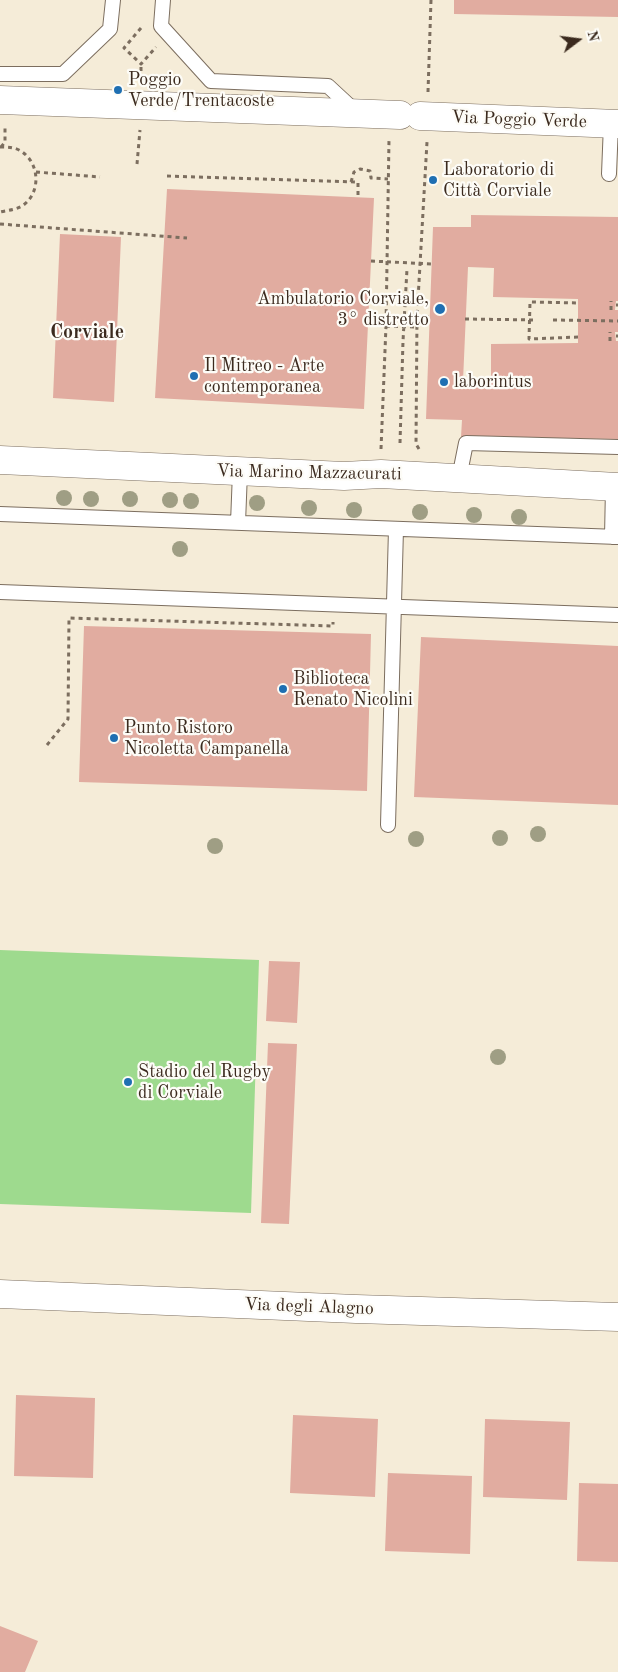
<!DOCTYPE html>
<html>
<head>
<meta charset="utf-8">
<style>
	body { margin:0 }
	#map { position:relative; width:618px; height:1672px; overflow:hidden; background:#f5ecd8; font-family:"Old Standard TT",serif }
	canvas { display:block }
	.north { position:absolute; left:553px; top:15px; width:50px; height:50px; -webkit-text-stroke:4px #fdfcf7; paint-order:stroke; rotate:75deg; font-size:14px; font-weight:700; line-height:20px; text-align:center; color:#3b2a1e }
	.north::after { content:''; display:block; margin:auto; width:18px; height:22px; background:#3b2a1e; clip-path:polygon(50% 0,100% 100%,50% 72%,0 100%) }
</style>
</head>
<body>
<div id="map">
<canvas width="618" height="1672"></canvas>
<div class="north">N</div>
</div>
<script>
const ctx = document.querySelector('canvas').getContext('2d');
ctx.lineJoin = 'round';
function fill(path, color) { ctx.fillStyle = color; ctx.fill(path, 'evenodd'); }
function trace(path, color, width, dash) { ctx.strokeStyle = color; ctx.lineWidth = width; ctx.lineCap = dash ? 'butt' : 'round'; ctx.setLineDash(dash || []); ctx.stroke(path); }
function label(font, color, halo, rows, align = 'center') {
  ctx.font = font + ' "Old Standard TT",serif'; ctx.lineWidth = 4.5; ctx.setLineDash([]); ctx.textBaseline = 'middle'; ctx.strokeStyle = halo; ctx.fillStyle = color; for (const [text, x, y, turn = 0] of rows) {
    ctx.save(); ctx.translate(x, y); ctx.rotate((+turn || 0) * Math.PI / 180); ctx.textAlign = isNaN(turn) ? turn : align; if (halo) ctx.strokeText(text, 0, 0); ctx.fillText(text, 0, 0); ctx.restore();
  }
}
const green = new Path2D(`
	M0 950 259 960 251 1213 0 1204Z`);
const building = new Path2D(`
	M454 0H618V17L454 14Z
	M167 189 374 198 364 409 155 398Z
	M471 215 618 217V301H616L615 310H618V332H615L616 341H618V439L461 437 462 420 426 419 433 227H471ZM468 267 494 268 493 297 578 299V343L491 344V382L463 381Z
	M60 234 121 237 114 402 53 398Z
	M84 626 371 634 367 791 79 782Z
	M421 637 618 646V805L414 797Z
	M269 961 300 962 297 1023 266 1021Z
	M268 1043 297 1044 289 1224 261 1223Z
	M16 1395 95 1398 93 1478 14 1476Z
	M293 1415 378 1419 375 1497 290 1493Z
	M485 1419 570 1422 567 1500 483 1497Z
	M388 1473 472 1476 470 1554 385 1551Z
	M579 1483 618 1484V1562L577 1561Z
	M0 1626 38 1641 25 1672H0Z`);
const path = new Path2D(`
	M141 28 124 48 141 64 156 47
	M141 79V64
	M428 92 431 0
	M0 147C7 147 13 147 19 150 40 161 42 193 22 206 15 210 8 210 0 212
	M1 147 5 142V125
	M137 164 140 130
	M36 172 100 177
	M167 176 358 182V198
	M351 182 354 172 360 169 370 171 371 178 388 179
	M0 224 187 238
	M616 305H618
	M611 310V301
	M417 317H429
	M465 319 536 320
	M553 320 618 321
	M386 326 417 327
	M616 336H618
	M578 337 529 339 530 302 578 303
	M610 341V332
	M400 443 403 341 407 269
	M381 449 386 326 389 140
	M419 449 416 444 417 317 427 142
	M47 745 68 719 69 618 333 626V622`);
const lane = new Path2D(`
	M163 0 161 26 211 81 328 86 355 111
	M0 74H63L110 29 113 0
	M609 174 611 124
	M459 478 466 443 618 447
	M0 514 618 537
	M238 523 240 472
	M612 537 613 487
	M0 592 618 615
	M388 825 396 529`);
const street = new Path2D(`
	M0 100 400 115
	M420 116 618 124
	M0 1294 356 1309 618 1317`);
const secondary = new Path2D(`
	M0 460 344 476 381 474 618 487`);
const pathBridge = new Path2D(`
	M371 261 432 264`);
const trees = [
	[64,498],
	[91,499],
	[130,499],
	[170,500],
	[191,501],
	[257,503],
	[309,508],
	[354,510],
	[420,512],
	[474,515],
	[519,517],
	[180,549],
	[538,834],
	[500,838],
	[416,839],
	[215,846],
	[498,1057]
];
const markers = [
	[118,90,5,"#1f6fb2"],
	[433,180,5,"#1f6fb2"],
	[440,309,6,"#1f6fb2"],
	[194,376,5,"#1f6fb2"],
	[444,382,5,"#1f6fb2"],
	[283,689,5,"#1f6fb2"],
	[114,738,5,"#1f6fb2"],
	[128,1082,5,"#1f6fb2"]
];
const poiNames = [
	["Poggio",128,80],
	["Verde/Trentacoste",128,101],
	["Laboratorio di",443,170],
	["Città Corviale",443,191],
	["Ambulatorio Corviale,",429,299,"right"],
	["3° distretto",429,320,"right"],
	["Il Mitreo - Arte",204,366],
	["contemporanea",204,387],
	["laborintus",454,382],
	["Biblioteca",293,679],
	["Renato Nicolini",293,700],
	["Punto Ristoro",124,728],
	["Nicoletta Campanella",124,749],
	["Stadio del Rugby",138,1072],
	["di Corviale",138,1093]
];
const streetNames = [
	["Via Poggio Verde",519,120,2],
	["Via Marino Mazzacurati",309,473,1],
	["Via degli Alagno",309,1307,2]
];
const quarterNames = [
	["Corviale",87,333]
];
fill(green, '#9eda8e');
fill(building, '#e1aca0');
trace(lane, '#7c6e5f', 16);
trace(street, '#7c6e5f', 29);
trace(secondary, '#7c6e5f', 29);
trace(path, '#7c6e5f', 3, [4, 4]);
trace(lane, '#fff', 14);
trace(street, '#fff', 28);
trace(secondary, '#fff', 28);
trace(pathBridge, '#7c6e5f', 3, [4, 4]);
ctx.fillStyle = '#9f9e84';
for (const [x, y] of trees) { ctx.beginPath(); ctx.arc(x, y, 8, 0, 2 * Math.PI); ctx.fill(); }
for (const [x, y, r, color] of markers) { const dot = new Path2D(); dot.arc(x, y, r, 0, 2 * Math.PI); ctx.fillStyle = color; ctx.fill(dot); trace(dot, '#fdfcf7', 2); }
label('18px', '#3b2a1e', '#fdfcf7', poiNames, 'left');
label('18px', '#3b2a1e', '#fdfcf7', streetNames);
label('bold 20px', '#3b2a1e', '#fdfcf7', quarterNames);
</script>
</body>
</html>
